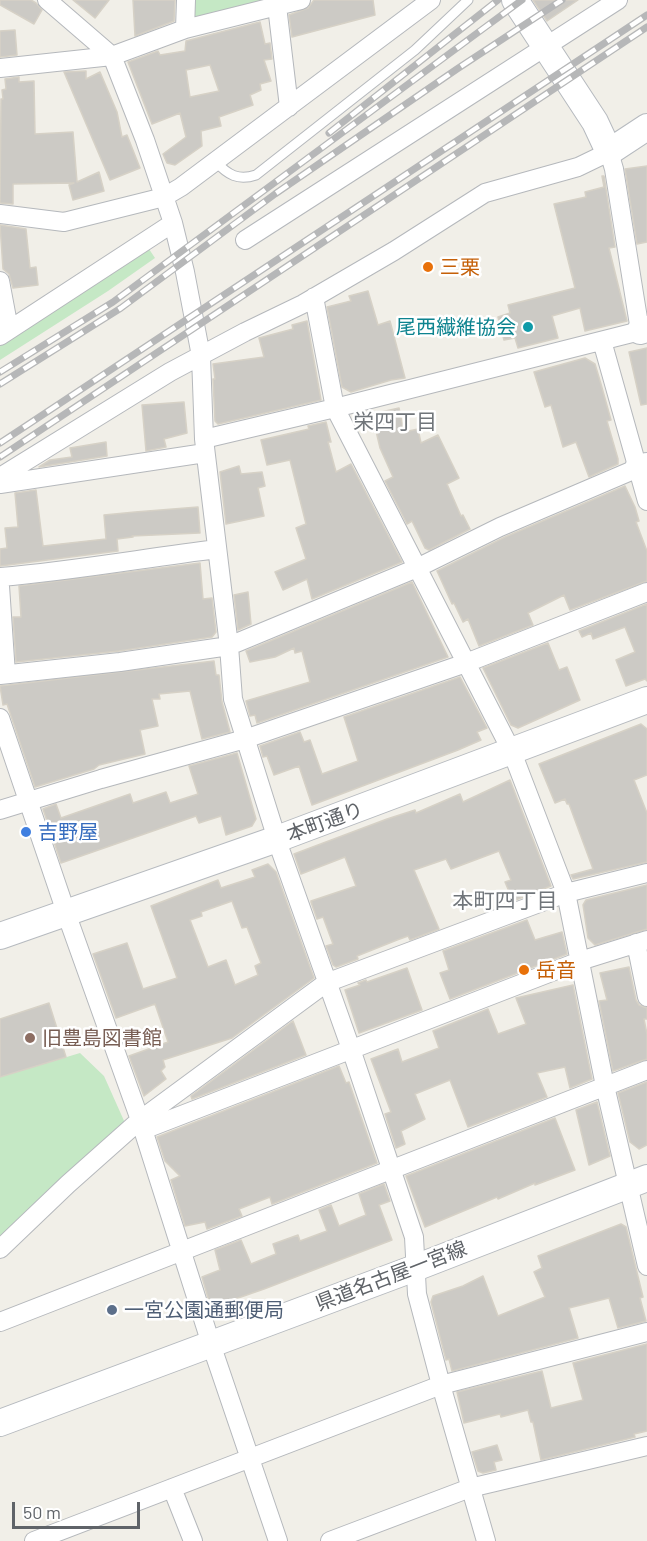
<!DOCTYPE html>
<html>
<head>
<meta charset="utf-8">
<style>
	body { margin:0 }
	#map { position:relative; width:647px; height:1541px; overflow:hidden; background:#f1efe8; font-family:Barlow,sans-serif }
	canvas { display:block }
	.scale { position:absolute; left:12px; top:1502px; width:128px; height:27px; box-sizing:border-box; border:3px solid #5f6368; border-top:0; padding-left:8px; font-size:18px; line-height:21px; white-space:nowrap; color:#5f6368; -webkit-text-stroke:4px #fff; paint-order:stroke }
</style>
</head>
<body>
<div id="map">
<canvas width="647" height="1541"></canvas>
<div class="scale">50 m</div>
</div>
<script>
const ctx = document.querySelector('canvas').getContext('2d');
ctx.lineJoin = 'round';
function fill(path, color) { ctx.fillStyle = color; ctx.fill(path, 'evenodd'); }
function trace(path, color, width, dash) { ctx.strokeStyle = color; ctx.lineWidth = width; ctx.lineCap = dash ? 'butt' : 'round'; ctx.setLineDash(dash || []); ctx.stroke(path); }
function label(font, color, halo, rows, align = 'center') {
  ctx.font = font + ' Barlow,"Noto Sans JP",sans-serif'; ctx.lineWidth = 5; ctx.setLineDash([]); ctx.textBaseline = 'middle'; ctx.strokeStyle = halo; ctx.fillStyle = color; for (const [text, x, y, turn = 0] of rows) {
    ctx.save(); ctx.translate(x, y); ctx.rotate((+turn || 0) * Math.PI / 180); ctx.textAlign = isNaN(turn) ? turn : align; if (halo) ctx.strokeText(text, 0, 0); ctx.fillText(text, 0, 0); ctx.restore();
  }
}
const green = new Path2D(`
	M192 0H276L192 19Z
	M147 246 155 258 108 291 0 360V346Z
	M80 1053 104 1076 125 1123 0 1240V1077Z`);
const building = new Path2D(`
	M0 0H31L36 3 42 10 34 24 0 5Z
	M73 0H109L95 18Z
	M133 0H175L174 21 135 36Z
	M314 0H373L375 15 292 37 289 15 308 8Z
	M533 0H578L547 21Z
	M260 22 265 44 270 43 272 59 264 60 271 81 260 84 261 90 250 95 253 105 219 117 221 126 201 131 202 146 175 165 167 163 163 154 186 137 180 113 152 124 128 62 158 51 160 55 185 51 186 41ZM210 65 219 91 190 97 186 70Z
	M15 30 17 55 0 57V31Z
	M86 71V79L100 72 117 112 122 137 127 135 140 168 110 180 64 72Z
	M19 77V82L34 81 35 134 73 132 77 182 99 172 104 191 73 200 69 185 74 183 13 184V204L0 203 1 99H3L2 90 6 89 5 79Z
	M647 166V242L637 244 625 169Z
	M602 176H604L615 247 609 248 627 321 585 331 580 308 552 316 558 338 518 348 515 338 504 340 498 317 510 313 508 305 575 288 554 204 586 197 585 192 604 187Z
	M0 225 26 229 30 268 36 267 38 285 13 288 9 274 3 269Z
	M368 291 378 325 390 321 405 378 391 380 351 392 342 387 327 307 351 301 349 296Z
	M307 321 321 400 218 424 215 421 213 379H215L213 364 264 357 259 338 293 329 292 325Z
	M647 348V404L641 405 629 352Z
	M585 358 595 364 601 384 611 420 607 421 618 459V464L589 477 576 442 563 447 551 405 545 407 534 372Z
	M184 402 187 433 164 439 166 447 146 451 142 405Z
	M399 408 404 432 418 429 421 443 438 435 459 478 447 484 461 516 463 515 470 529 429 550 425 548 412 521 407 524 385 481 393 477 380 448 372 414Z
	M326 422 331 442H328L336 472 351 464 402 562 312 599 307 579 283 590 275 572 306 559 296 528 306 524 290 460 267 465 261 440 309 429 308 426Z
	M106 442 107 456 39 467 50 460 72 457 70 448Z
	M239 466 241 474 262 472 265 486 258 488 264 516 226 524 220 472Z
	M625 486 635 507 639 521 636 522 647 551V581L570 610 564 595 528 613 533 625 479 646 468 619 463 622 454 603 452 604 437 571 505 537Z
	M36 490 43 546 106 539 104 515 135 512 198 507 200 533 132 536 133 537 117 539 118 551 0 566V549L7 548 5 528 18 527 15 493Z
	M200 563 203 599 212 598 216 632 212 637 119 651 16 662 13 617H21L19 586Z
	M412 582 448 657 257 723 255 715 250 716 246 701 310 682 302 651 295 653 294 648 275 657 250 662 246 651Z
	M248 592 251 624 238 630 234 595Z
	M647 604V681L645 679 626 686 616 660 635 652 625 627 593 639 591 633 582 637 579 631Z
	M548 643 559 670 567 667 580 700 518 728 511 725 483 668Z
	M214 661 216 675H219L222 702 230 732 202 739 190 691 159 694 160 699H152L158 726 140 730 145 754 99 765 94 769 35 787 7 704 3 705 0 686Z
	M460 677 487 728 477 732 481 740 458 750 312 805 299 766 274 775 267 756 263 757 260 746 300 732 304 742 310 740 322 774 358 761 344 717Z
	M641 724 647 729V775L634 780 647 813V862L573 879 571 875 593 869 569 804H567L565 799 555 803 539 764Z
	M237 753 256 819 252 826 226 835 221 816 199 823 196 816 61 863 43 809 56 804 61 818 130 794 133 803 166 792 170 803 198 794 189 766Z
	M510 780 551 886 513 901 505 882 511 880 499 851 451 869 446 859 414 870 439 929 410 940 408 936 397 940 357 956 358 959 336 967 333 965 326 946 333 944 323 917 317 919 311 902 312 903 311 901 356 886 345 857 301 874 294 854 387 819 415 810 416 813 460 794 463 802Z
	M268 864 276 872 314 978 232 1038 163 1060 165 1067 161 1071 166 1079 144 1096 129 1056 168 1042 155 1004 116 1018 93 954 127 943 143 989 177 978 151 906 218 880 221 888 255 877 252 870ZM232 901 242 928 247 927 261 963 255 966 258 975 235 985 226 960 208 967 190 920 202 916 201 912Z
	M647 885V929L595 945 588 938 583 905 586 900Z
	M527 920 535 940 562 932 567 954 450 999 440 973 449 970 443 951Z
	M629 967 636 1000 639 1005 647 1008V1019H644L647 1034V1059L613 1071 599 1001 607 1000 600 973Z
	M407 968 422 1010 359 1033 345 990 360 985 358 983 366 980 367 982Z
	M573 985 592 1079 570 1088 565 1067 537 1073 547 1097 468 1127 450 1080 415 1094 425 1119 401 1131 405 1144 396 1148 385 1114 391 1112 371 1059 398 1049 402 1062 439 1048 433 1031 488 1009 498 1034 526 1024 516 998Z
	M49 1003 66 1057 0 1077V1019Z
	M293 1021 306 1055 192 1099 191 1096Z
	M339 1066 346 1083 349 1082 377 1163 272 1204 270 1197 239 1209 242 1216 207 1229 205 1222 185 1226 171 1180 180 1176 165 1161 157 1137Z
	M647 1082V1145L639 1149 630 1142 618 1093Z
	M597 1102 610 1156 589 1165 576 1110Z
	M555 1118 575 1170 535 1185V1183L498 1199 497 1197 425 1227 406 1176Z
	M384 1184 390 1201 379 1205 392 1240 264 1289 215 1306 210 1305 202 1277 220 1270 215 1250 241 1240 251 1264 276 1254 273 1244 298 1235 300 1241 327 1231 319 1210 331 1205 339 1226 366 1215 359 1194Z
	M621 1224 626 1227 643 1297 640 1298 646 1321 618 1328 609 1298 569 1308 578 1338 452 1371 449 1359 446 1360 431 1302 433 1296 463 1286 483 1276 498 1316 545 1297 534 1272 542 1268 538 1256Z
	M647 1344V1431L634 1434 635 1437 541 1460 533 1422H531L528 1410 501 1417 500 1414 464 1423 457 1392 542 1371 551 1408 583 1400 573 1363Z
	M497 1445 502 1460 494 1462 496 1470 483 1473 478 1471 472 1452Z`);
const lane = new Path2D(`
	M215 161C228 175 238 181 256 175L415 50 468 0`);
const street = new Path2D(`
	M47 0 112 56 145 140 173 223 185 272 201 356 204 439 229 646 233 699 281 852 351 1049 414 1237 417 1294 441 1385 486 1541
	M277 6 289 107
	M185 29 186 0
	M0 68 112 56 185 29 301 0
	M0 214 64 222 164 197 181 187 431 0
	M245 240 618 0
	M0 281 9 329
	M314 297 335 408 512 752 566 893 605 1086 647 1266
	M0 336 173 223
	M602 341 647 501
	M0 477 170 372 245 332 303 304 394 251 485 193 578 167 609 152 614 169 640 331 335 408 204 439
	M0 484 205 453
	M0 577C73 571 144 558 217 549
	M0 586 6 674
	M0 675 120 662 229 646 417 568 500 527 638 468
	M0 718 70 924 140 1120 211 1344 278 1541
	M0 810 101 779 245 739 466 663 647 592
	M636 943 647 997
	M143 1130 580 961 647 940
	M0 1249 68 1184 140 1120 326 983 566 893 647 873
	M0 1322 647 1070
	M172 1488 193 1541
	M34 1541 441 1385 647 1332
	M330 1541 470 1488 647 1446`);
const secondary = new Path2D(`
	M515 0 595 122 609 152 647 127
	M640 331 647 329
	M638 468 647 466
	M0 936 277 839 647 700
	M0 1423 415 1268 647 1178`);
const rail = new Path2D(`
	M329 133 498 0
	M0 372 113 302 522 0
	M0 384 121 308 275 194 457 69 562 0
	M0 443 647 15
	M0 457 647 27`);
const markers = [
	[428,267,6,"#e8710a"],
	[528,327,6,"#0f9aa8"],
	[26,832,6,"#3f7fe0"],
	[524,970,6,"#e8710a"],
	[30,1038,6,"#8d6e63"],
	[112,1310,6,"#5c6f8a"]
];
const foodNames = [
	["三栗",440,267],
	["岳音",536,970]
];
const cultureNames = [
	["尾西繊維協会",516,327]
];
const streetNames = [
	["本町通り",325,822,-20],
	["県道名古屋一宮線",391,1276,-21]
];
const shopNames = [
	["吉野屋",38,832]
];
const educationNames = [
	["旧豊島図書館",42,1038]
];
const serviceNames = [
	["一宮公園通郵便局",124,1310]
];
const neighbourhoodNames = [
	["栄四丁目",395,422],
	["本町四丁目",505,901]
];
fill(green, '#c5e8c5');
fill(building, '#cccac5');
trace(building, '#d6d1c6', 1.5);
trace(lane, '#b5b8bc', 11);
trace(street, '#b5b8bc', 20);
trace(secondary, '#b6babf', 28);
trace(lane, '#fff', 9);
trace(street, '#fff', 18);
trace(secondary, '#fff', 26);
trace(rail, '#b6b7b8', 7);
trace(rail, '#fff', 4.5, [14]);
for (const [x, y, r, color] of markers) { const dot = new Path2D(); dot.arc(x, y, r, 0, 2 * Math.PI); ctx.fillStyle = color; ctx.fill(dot); trace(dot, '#fff', 2); }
label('20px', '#c56008', '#fff', foodNames, 'left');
label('20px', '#0d838f', '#fff', cultureNames, 'right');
label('20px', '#5f6368', '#fff', streetNames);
label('20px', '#366cbe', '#fff', shopNames, 'left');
label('20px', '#785e54', '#fff', educationNames, 'left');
label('20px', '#4e5e75', '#fff', serviceNames, 'left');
label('21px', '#70757a', '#fff', neighbourhoodNames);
</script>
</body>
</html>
